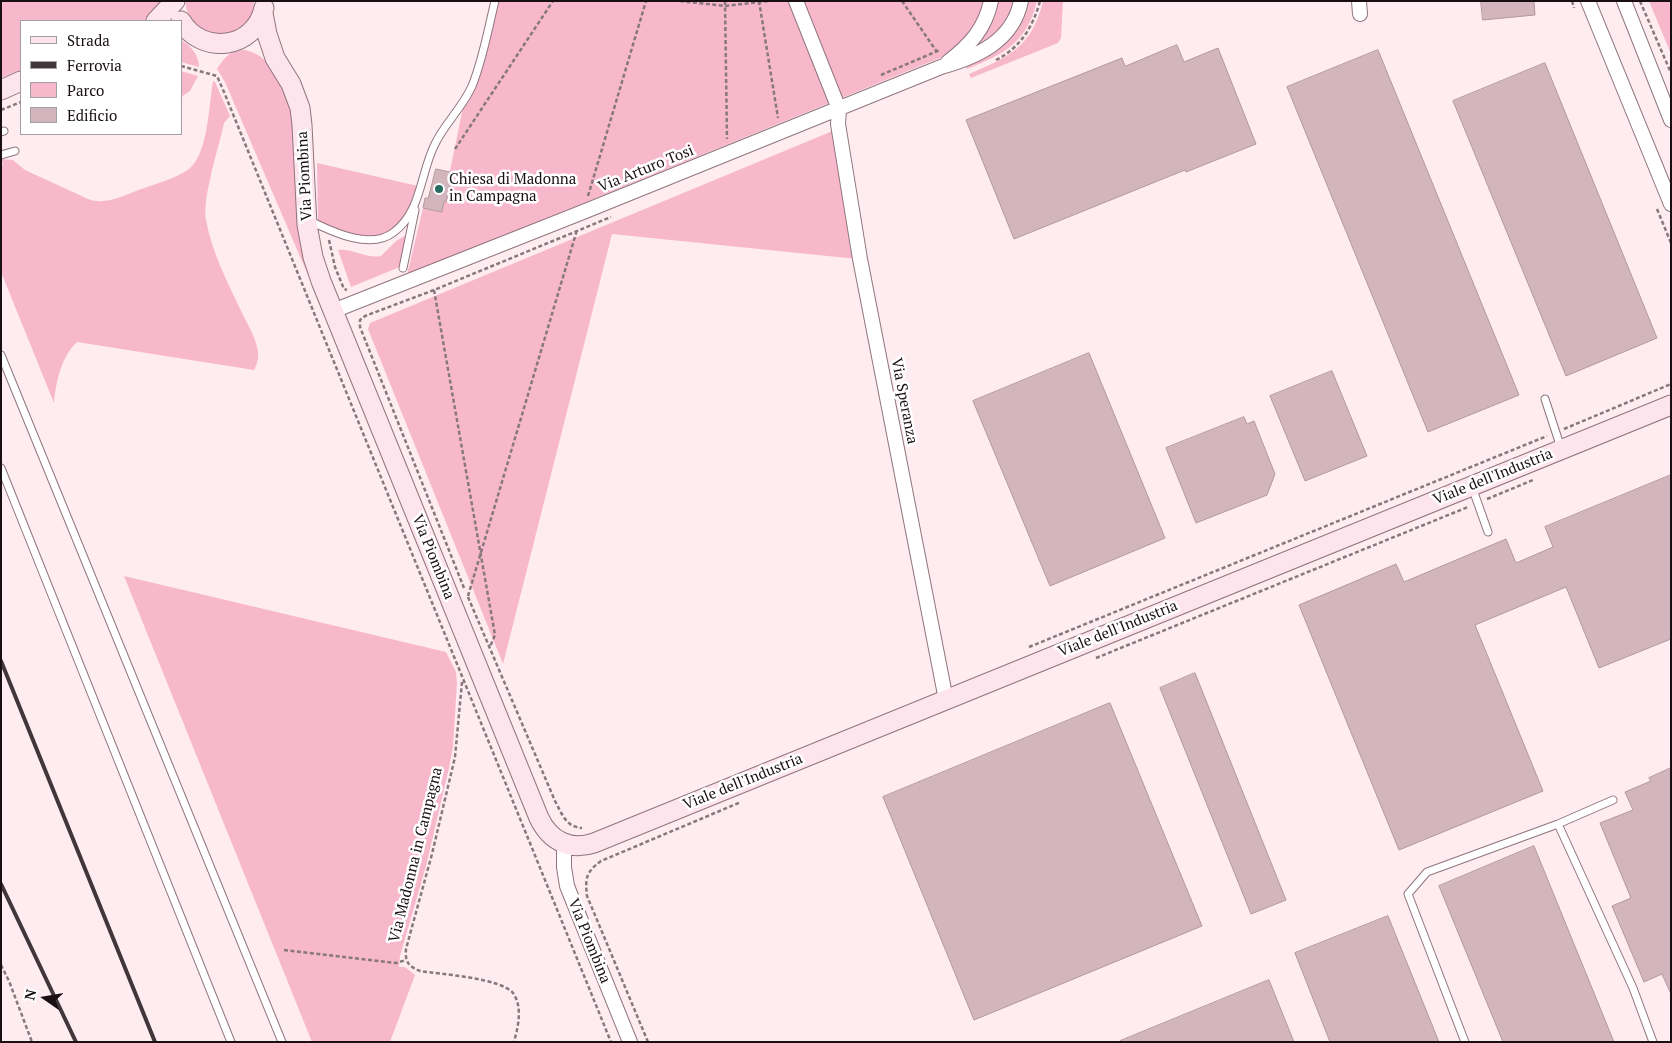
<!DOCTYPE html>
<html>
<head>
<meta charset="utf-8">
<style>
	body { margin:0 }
	#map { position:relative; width:1672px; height:1043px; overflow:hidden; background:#ffecf1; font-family:"PT Serif",serif }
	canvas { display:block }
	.frame { position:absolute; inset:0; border:2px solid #190f12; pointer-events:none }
	.legend { position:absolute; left:20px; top:20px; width:162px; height:115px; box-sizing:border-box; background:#fff; border:1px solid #a39fa0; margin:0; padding:6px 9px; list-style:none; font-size:15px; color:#190f12 }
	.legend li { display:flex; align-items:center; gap:10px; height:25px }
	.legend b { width:25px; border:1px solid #a39fa0 }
	.north { position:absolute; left:20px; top:973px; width:50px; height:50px; -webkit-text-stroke:4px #fff; paint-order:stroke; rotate:283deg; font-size:14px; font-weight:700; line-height:20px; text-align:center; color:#190f12 }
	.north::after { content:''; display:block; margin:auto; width:18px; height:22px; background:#190f12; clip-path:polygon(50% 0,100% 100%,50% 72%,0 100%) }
</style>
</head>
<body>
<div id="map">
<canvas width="1672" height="1043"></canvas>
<div class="frame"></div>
<ul class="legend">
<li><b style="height:6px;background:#fee4ec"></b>Strada</li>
<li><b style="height:6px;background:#413639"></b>Ferrovia</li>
<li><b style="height:14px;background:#f8b8cb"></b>Parco</li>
<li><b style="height:14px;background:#d3b6bd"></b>Edificio</li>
</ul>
<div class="north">N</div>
</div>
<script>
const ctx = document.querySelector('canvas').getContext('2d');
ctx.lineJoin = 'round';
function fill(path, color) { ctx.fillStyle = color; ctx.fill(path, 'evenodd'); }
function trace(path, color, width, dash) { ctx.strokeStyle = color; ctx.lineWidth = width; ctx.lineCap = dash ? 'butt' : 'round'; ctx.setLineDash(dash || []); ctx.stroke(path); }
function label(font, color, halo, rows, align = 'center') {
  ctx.font = font + ' "PT Serif",serif'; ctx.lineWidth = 5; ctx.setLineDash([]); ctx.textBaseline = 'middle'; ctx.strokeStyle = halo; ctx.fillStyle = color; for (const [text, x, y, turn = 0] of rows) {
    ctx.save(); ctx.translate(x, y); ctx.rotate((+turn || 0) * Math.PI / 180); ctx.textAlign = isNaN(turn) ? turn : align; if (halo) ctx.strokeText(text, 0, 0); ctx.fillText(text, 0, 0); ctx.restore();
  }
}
const green = new Path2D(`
	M1 1H159L163 2 151 18 145 21H21V70L1 78Z
	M185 1H254C254 44 190 47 185 1Z
	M495 1H985C979 27 966 38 947 55L407 275 423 208 441 212 444 201 446 202 450 181H448L462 112 467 100Z
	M997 1H1015C1009 25 994 35 975 50L974 47Z
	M1026 1H1037C1027 43 1004 54 967 69L965 64 982 58Z
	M1043 1H1063L1061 38 1058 43 971 78 969 74C1009 57 1032 47 1043 1Z
	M1649 1H1671V54Z
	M181 40C191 46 199 55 199 67L181 62Z
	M245 50C274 56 284 89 293 114L317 296 225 82 217 69C225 57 230 50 245 50Z
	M181 71 198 76 190 91 181 97Z
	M213 81 215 82 230 116 224 123C219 147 202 198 206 220 212 253 228 283 242 313 248 325 256 338 258 352 259 358 257 364 254 370L77 342C61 357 56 382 54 403L1 272V165H3L1 159 13 160 25 170 88 199C105 205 120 197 136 191 151 185 176 179 189 169 208 154 209 104 213 81Z
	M835 130 857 259 612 234 503 664 368 329 370 323Z
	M317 163 418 186C408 215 394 241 359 237 347 236 334 229 322 225L318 221Z
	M408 234 402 266 351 287 338 250C353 248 366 259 381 256L396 241Z
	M124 576 446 652 456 672 457 683 453 746 449 768 426 866 400 956 399 967H405L415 975 390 1042H312Z`);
const building = new Path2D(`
	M1481 1H1534L1535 15 1483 20Z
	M1177 45 1184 62 1218 48 1256 144 1186 172 1185 170 1014 239 966 120 1122 58 1125 66Z
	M1378 50 1519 395 1428 432 1287 87Z
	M1545 63 1657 338 1566 376 1453 101Z
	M436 169 450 172 448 181H451L446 202 444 201 442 212 423 208 425 198H428Z
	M1089 353 1165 538 1050 586 973 401Z
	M1332 371 1367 456 1305 481 1270 396Z
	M1244 417 1247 424 1254 421 1275 474 1267 495 1196 523 1166 448Z
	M1671 475V639L1599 668 1566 587 1475 625 1543 791 1399 850 1299 605 1396 564 1404 582 1506 539 1516 563 1553 547 1545 527Z
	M1195 673 1286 900 1251 914 1160 688Z
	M1110 703 1202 926 974 1020 883 797Z
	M1671 768V994L1662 974 1644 982 1612 906 1631 898 1600 823 1633 810 1625 792 1651 781 1649 778Z
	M1534 846 1614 1042H1503L1439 886Z
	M1388 916 1439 1042H1330L1295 953Z
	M1269 980 1294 1042H1120V1041Z`);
const path = new Path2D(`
	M680 1 725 6 769 1
	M725 1 727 139
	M759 1 778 118
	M902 1 937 52
	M1572 1 1574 8
	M1640 1 1671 73
	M996 60C1020 48 1033 27 1040 1
	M181 66 217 76 224 92 611 1042
	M881 75 940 50
	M1 110 21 102
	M455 149 553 1
	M588 196 646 1
	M1657 209 1671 243
	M329 240 335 267 344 289 347 290
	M434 290 495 635 490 647
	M1564 429 1671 384
	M1487 499 1533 480
	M464 588 360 327V320L365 316 434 290 611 217
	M468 596 577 230
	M468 597 555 801C562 814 566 827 582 828
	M1029 647 1547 436
	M1096 658 1468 507
	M462 682 455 757 432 854 406 949C405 962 408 966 420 971 439 974 501 978 513 993 523 1007 518 1027 514 1042
	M284 950 396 963 406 960
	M1 965 9 981 32 1042
	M648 1042 587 896C585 878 586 872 601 861L741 802`);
const lane = new Path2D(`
	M1 132 4 131
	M1 155 15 151
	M308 220C331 231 370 251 394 232 422 211 420 173 435 144 445 123 463 107 472 86 483 59 488 29 495 1
	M403 268 415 210
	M1 355 282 1042
	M1545 399 1561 448
	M1 468 231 1042
	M1472 487 1488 532
	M1558 824 1633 988 1653 1042
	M1465 1042 1408 894 1427 872 1558 824 1613 800`);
const street = new Path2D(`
	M796 1 839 109 838 124 860 259 946 700
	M1359 1 1360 14
	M1588 1 1671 204
	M1624 1 1671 120
	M948 62C970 45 985 29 991 1
	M333 311 583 212 941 67C977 57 1013 41 1021 1
	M564 843V867L567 886 630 1042`);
const secondary = new Path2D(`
	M263 13 267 34 275 58 291 84 300 108 302 125 307 225 313 257 321 281 539 818C550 841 570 851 594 843L1671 405
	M156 21 175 1
	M181 21C202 56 255 49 264 8
	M1 90 21 81`);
const rail = new Path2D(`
	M1 661 155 1042
	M1 884 76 1042`);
const markers = [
	[439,189,5,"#266b60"]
];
const streetNames = [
	["Via Arturo Tosi",646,169,-22],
	["Via Piombina",305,176,-93],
	["Via Speranza",904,401,79],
	["Viale dell'Industria",1493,477,-22],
	["Via Piombina",433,557,68],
	["Viale dell'Industria",1118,629,-22],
	["Viale dell'Industria",743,782,-22],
	["Via Madonna in Campagna",416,855,-76],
	["Via Piombina",589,941,68]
];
const poiNames = [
	["Chiesa di Madonna",449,180],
	["in Campagna",449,197]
];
fill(green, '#f8b8cb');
fill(building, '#d3b6bd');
trace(building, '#b3979e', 1);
trace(lane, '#8f757c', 9);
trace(street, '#8f757c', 16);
trace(secondary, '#8f757c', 21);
trace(path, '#86787c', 2.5, [4, 2.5]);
trace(lane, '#fff', 7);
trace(street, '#fff', 14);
trace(secondary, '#fee4ec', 19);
trace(rail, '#413639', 4);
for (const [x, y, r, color] of markers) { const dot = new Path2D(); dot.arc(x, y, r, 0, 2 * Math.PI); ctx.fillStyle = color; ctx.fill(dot); trace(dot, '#fff', 2); }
label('15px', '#190f12', '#fff', streetNames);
label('15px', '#190f12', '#fff', poiNames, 'left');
</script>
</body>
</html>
